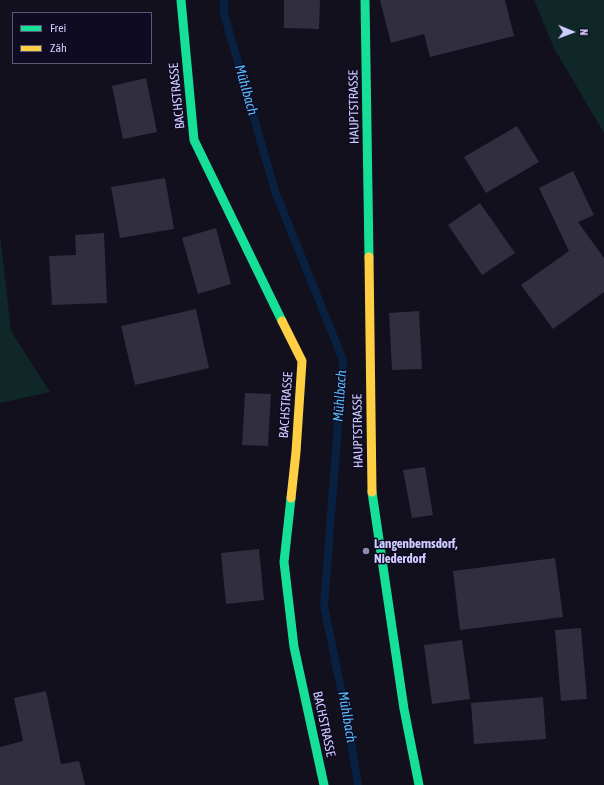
<!DOCTYPE html>
<html>
<head>
<meta charset="utf-8">
<style>
	body { margin:0 }
	#map { position:relative; width:604px; height:785px; overflow:hidden; background:#12101d; font-family:"Asap Condensed",sans-serif }
	canvas { display:block }
	.legend { position:absolute; left:12px; top:12px; width:140px; height:52px; box-sizing:border-box; background:#0e0b22; border:1px solid #5b587a; margin:0; padding:5px 7px; list-style:none; font-size:12px; color:#cfccff }
	.legend li { display:flex; align-items:center; gap:8px; height:20px }
	.legend b { width:20px; border:1px solid #5b587a }
	.north { position:absolute; left:552px; top:12px; width:40px; height:40px; -webkit-text-stroke:3px #0e0b22; paint-order:stroke; rotate:91deg; font-size:11px; font-weight:700; line-height:16px; text-align:center; color:#cfccff }
	.north::after { content:''; display:block; margin:auto; width:14px; height:18px; background:#cfccff; clip-path:polygon(50% 0,100% 100%,50% 72%,0 100%) }
</style>
</head>
<body>
<div id="map">
<canvas width="604" height="785"></canvas>
<ul class="legend">
<li><b style="height:5px;background:#16e098"></b>Frei</li>
<li><b style="height:5px;background:#ffcf43"></b>Zäh</li>
</ul>
<div class="north">N</div>
</div>
<script>
const ctx = document.querySelector('canvas').getContext('2d');
ctx.lineJoin = 'round';
function fill(path, color) { ctx.fillStyle = color; ctx.fill(path, 'evenodd'); }
function trace(path, color, width, dash) { ctx.strokeStyle = color; ctx.lineWidth = width; ctx.lineCap = dash ? 'butt' : 'round'; ctx.setLineDash(dash || []); ctx.stroke(path); }
function label(font, color, halo, rows, align = 'center') {
  ctx.font = font + ' "Asap Condensed",sans-serif'; ctx.lineWidth = 3; ctx.setLineDash([]); ctx.textBaseline = 'middle'; ctx.strokeStyle = halo; ctx.fillStyle = color; for (const [text, x, y, turn = 0] of rows) {
    ctx.save(); ctx.translate(x, y); ctx.rotate((+turn || 0) * Math.PI / 180); ctx.textAlign = isNaN(turn) ? turn : align; if (halo) ctx.strokeText(text, 0, 0); ctx.fillText(text, 0, 0); ctx.restore();
  }
}
const green = new Path2D(`
	M534 0H604V133L554 48Z
	M0 234 11 331 50 392 0 403Z`);
const stream = new Path2D(`
	M224 0V14L275 191 343 360 324 606 348 723 358 785`);
const building = new Path2D(`
	M284 0H320L319 29 284 28Z
	M380 0H505L514 36 430 57 424 34 391 43Z
	M146 78 157 132 123 139 112 86Z
	M517 126 539 162 486 193 464 157Z
	M573 171 594 215 578 222 604 258V292L553 329 521 285 569 251 539 188Z
	M165 178 174 229 120 238 111 187Z
	M480 203 515 253 482 275 448 225Z
	M216 228 231 284 198 294 182 238Z
	M104 233 107 303 52 305 49 256 76 255 75 235Z
	M196 309 209 368 135 385 121 326Z
	M419 311 422 369 392 370 389 313Z
	M245 393 271 394 268 446 242 445Z
	M425 467 433 515 412 518 403 470Z
	M259 549 264 600 226 604 221 553Z
	M555 558 563 617 460 630 453 571Z
	M581 628 587 699 561 701 555 630Z
	M462 640 470 699 432 704 424 645Z
	M46 691 61 764 79 761 85 785H0V747L23 741 14 698Z
	M543 697 546 739 474 744 471 703Z`);
const fast = new Path2D(`
	M181 0 194 140 282 321
	M365 0 369 257
	M372 492 404 709 419 785
	M291 498 284 562 294 647 324 785`);
const slow = new Path2D(`
	M369 257 372 492
	M282 321 302 361 296 452 291 498`);
const markers = [
	[366,551,4,"#8d8ab0"]
];
const streetNames = [
	["BACHSTRASSE",177,96,-96],
	["HAUPTSTRASSE",354,107,-91],
	["BACHSTRASSE",286,405,-86],
	["HAUPTSTRASSE",358,431,-91],
	["BACHSTRASSE",324,724,78]
];
const poiNames = [
	["Langenbernsdorf,",374,544],
	["Niederdorf",374,559]
];
const waterNames = [
	["Mühlbach",246,90,74],
	["Mühlbach",340,396,-86],
	["Mühlbach",347,717,80]
];
fill(green, '#0f2827');
trace(stream, '#082041', 8);
fill(building, '#302e3f');
trace(fast, '#16e098', 9);
trace(slow, '#ffcf43', 9);
for (const [x, y, r, color] of markers) { const dot = new Path2D(); dot.arc(x, y, r, 0, 2 * Math.PI); ctx.fillStyle = color; ctx.fill(dot); trace(dot, '#0e0b22', 1.5); }
label('13px', '#cfccff', '#0e0b22', streetNames);
label('bold 13px', '#cfccff', '#0e0b22', poiNames, 'left');
label('italic 14px', '#5abcff', '#0e0b22', waterNames);
</script>
</body>
</html>
